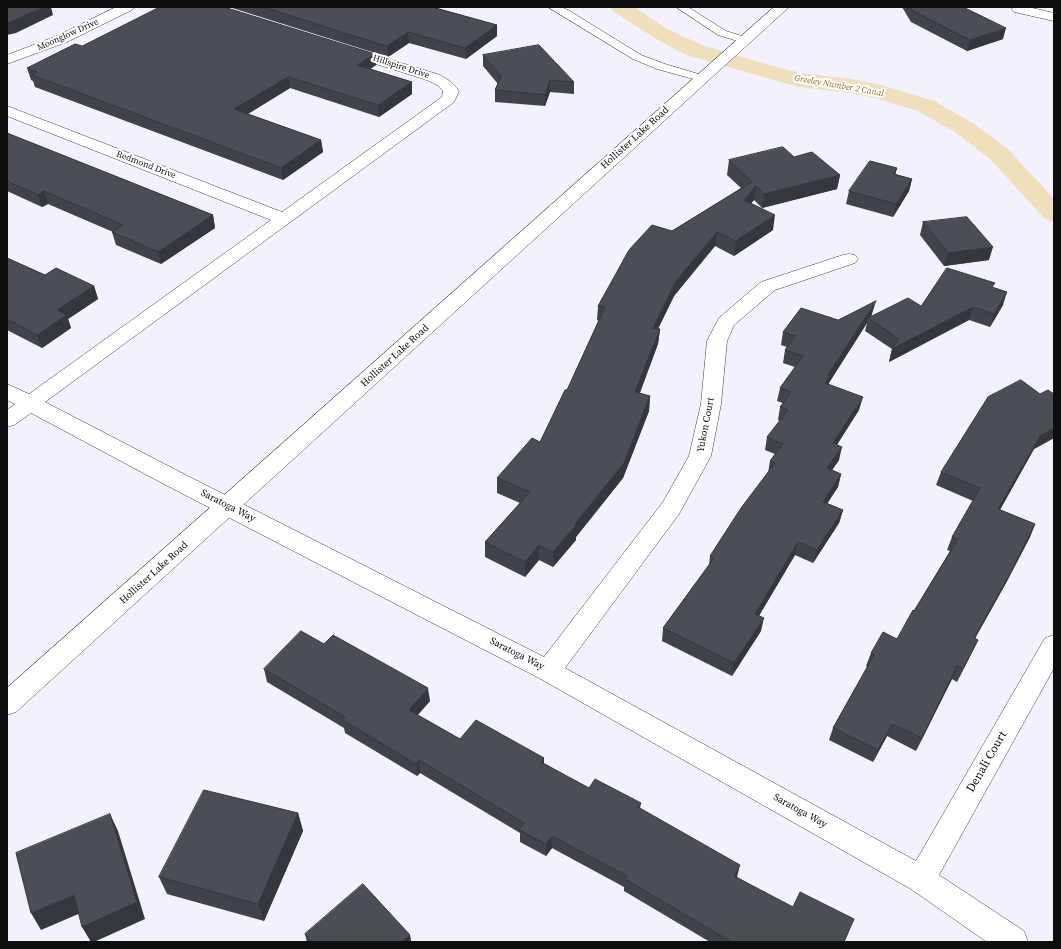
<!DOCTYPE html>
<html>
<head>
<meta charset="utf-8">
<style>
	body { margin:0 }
	#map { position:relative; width:1061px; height:949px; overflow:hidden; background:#f2f1fd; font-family:"Source Serif 4",serif }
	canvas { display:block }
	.frame { position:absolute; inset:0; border:8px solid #0e0e0e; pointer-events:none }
</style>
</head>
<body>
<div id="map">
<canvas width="1061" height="949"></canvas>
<div class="frame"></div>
</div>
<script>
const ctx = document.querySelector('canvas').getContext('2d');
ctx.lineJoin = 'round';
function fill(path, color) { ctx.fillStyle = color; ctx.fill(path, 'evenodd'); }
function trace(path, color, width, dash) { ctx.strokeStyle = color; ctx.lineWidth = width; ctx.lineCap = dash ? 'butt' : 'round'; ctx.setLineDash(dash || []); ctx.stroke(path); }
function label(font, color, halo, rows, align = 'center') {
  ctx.font = font + ' "Source Serif 4",serif'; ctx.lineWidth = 4; ctx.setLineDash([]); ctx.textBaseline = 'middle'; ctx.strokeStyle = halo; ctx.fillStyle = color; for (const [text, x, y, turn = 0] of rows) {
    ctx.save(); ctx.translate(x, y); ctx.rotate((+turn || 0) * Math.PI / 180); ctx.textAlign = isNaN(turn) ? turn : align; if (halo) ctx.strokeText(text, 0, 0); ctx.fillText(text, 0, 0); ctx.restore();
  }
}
const canal = new Path2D(`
	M610 7H634L667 29 702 45 766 64 800 73 852 79 881 85 934 101 971 122 1008 149 1054 199V222L1045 219 990 159 955 132 918 111 876 98 852 93 799 87 686 55 653 37 613 11Z`);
const service = new Path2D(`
	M548 7H561L568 10 641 55 665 64 705 76 706 78 701 81 697 80 657 69 633 59Z
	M676 7H688L726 31 748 38 749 40 744 43 718 35Z`);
const minor = new Path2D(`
	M116 7H134L132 10 67 42 7 64V55L57 36Z
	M1014 7H1028L1054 13V21L1014 12 1012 9Z
	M346 46 437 74C446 78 453 82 459 91L454 102 45 402 178 471 544 657 663 502 689 456 701 404 707 341 719 318 761 282 843 255 849 254 855 255 858 259 855 263 775 290 734 325 727 341 721 404 711 456 679 514 565 668 916 861 1045 638 1054 635V668L939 875 1024 931 1028 942H987L911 889 539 678 162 483 31 413 14 425 7 427V410L15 404 7 400V384L29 394 271 220 7 116V106L282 212 442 97 443 91 439 86 427 80 341 53 339 50 341 47Z`);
const tertiary = new Path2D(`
	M774 7H789L16 712 7 715V688Z`);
const wall = new Path2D(`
	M229 7H432L497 25V36L466 59 409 43 388 57Z
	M902 7H963L1003 39 967 51 911 22Z
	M82 46 376 65 370 69 412 82V94L379 117 290 88 248 114 321 140 323 152 283 180 35 87 33 81 31 80 27 68Z
	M483 55 574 82V94L550 92 545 106 495 102V90L498 84 483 66Z
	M7 133 213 215 215 228 161 264 116 245 112 232H113L48 204 42 207 7 191Z
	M794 157 840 175 837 189 762 208 754 200 751 203 773 230 734 256 715 246 674 296 658 329H660L658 344 640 393 650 396 649 411 623 478 576 537V540L553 567 539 560 525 577 485 557V542L520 503 497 493V478L540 442 567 390 599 321 597 320 598 306 672 231 741 188 727 175 729 160Z
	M897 168 895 174 912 179 909 191 893 217 846 204 849 191Z
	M923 222 989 260 944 266 920 235Z
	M7 258 45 275 94 286 98 299 68 319 71 328 42 348 7 330Z
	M993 288 1003 305 990 327 969 320 889 362 892 349 865 331 867 323 828 384 859 410 837 444 839 460 832 470 841 474 838 487 827 503 843 510 839 523 813 563 795 555 759 616 761 631 732 676 662 641 663 628 709 565 710 556 768 473 770 461 775 454 765 450 767 437 780 421 778 420 780 407 783 403 777 401 780 388 795 367 783 363 785 350 787 347 781 345 783 332 838 320 872 314 871 316 921 306Z
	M1040 394H1054V438L1034 449 1000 510 1035 524 1030 537 1006 583 975 638 978 640 957 682 952 679 916 751 887 736 873 762 829 740 833 728 867 667 866 666 871 653 897 639 950 551 947 550 952 537 973 501 936 485 941 472Z
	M324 644 430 701 417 715 460 739 544 758V764L589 788 641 803 640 809 737 877 844 942H710L624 891V887L552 848 546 856 520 842V833L420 773 417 776 345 733 344 728 267 682 264 669Z
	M298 813 303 831 264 921 167 894 159 877Z
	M305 934 410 935 411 942H307Z`);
const shadedWall = new Path2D(`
	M44 7H51L53 15 16 33 7 35V23Z
	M497 25V36L466 59 465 48Z
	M1006 28 1003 39 967 51 970 40Z
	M408 32 409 43 388 57 387 46Z
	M375 54 376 65 359 77 357 65Z
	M288 77 290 88 236 121 234 109Z
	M550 80V92L545 106V95Z
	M412 82V94L379 117 378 105Z
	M321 140 323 152 283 180 281 168Z
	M897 168 894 180 893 174Z
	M840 175 837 189 762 208 764 194Z
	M912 179 909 191 893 217 896 204Z
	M756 186 754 200 742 214 744 200Z
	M44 191 48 204 42 207 38 195Z
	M213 215 215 228 161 264 158 252Z
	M775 215 773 230 734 256 736 241Z
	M717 232 715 246 674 296 651 343 653 328 676 281Z
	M993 247 989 260 944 266 948 253Z
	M94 286 98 299 68 319 71 328 42 348 37 335 57 310Z
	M1007 292 1003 305 990 327 994 314Z
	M876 301 872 314 870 319 868 318 867 323 829 383 827 389 825 383 828 375Z
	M973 307 969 320 889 362 892 349Z
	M660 329 658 344 634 407 635 392Z
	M650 396 649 411 623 478 576 537V540L553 567V552L575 524Z
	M863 397 859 410 830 456 833 443Z
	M1054 428V438L1034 449 993 522 998 509 1040 436Z
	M842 447 839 460 824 482 827 468Z
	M841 474 838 487 820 515 823 502Z
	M843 510 839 523 813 563 817 550Z
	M1035 524 1030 537 1006 583 968 651 974 638Z
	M798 542 795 555 752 627 755 614Z
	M539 545V560L525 577V562Z
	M764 618 761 631 732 676 734 663Z
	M978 640 957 682 963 669Z
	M957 666 952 679 916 751 922 738Z
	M428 688 430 701 411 723 409 710Z
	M892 724 887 736 873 762 878 750Z
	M544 758 543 771 541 762Z
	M419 760 420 773 417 776 416 764Z
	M298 813 303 831 264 921 258 904Z
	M110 814 118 831 145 919 94 942H91L82 927Z
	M552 836V848L546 856V844Z
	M740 865 737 877 731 888 734 876Z
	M74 895 83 912 41 930 31 913Z
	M410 935 411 942H402Z`);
const building = new Path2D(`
	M7 7H44L12 21 7 23Z
	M160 7H224L375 54 357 65 412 82 378 105 288 77 234 109 321 140 281 168 32 75 37 72 27 68 75 44 82 46Z
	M263 7H432L497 25 465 48 408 32 387 46Z
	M911 7H963L1006 28 970 40 913 11Z
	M539 45 574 82 550 80 545 95 495 90 501 76 483 55Z
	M7 133 213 215 158 252 112 232 123 225 44 191 38 195 7 181Z
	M783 147 794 157 812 152 840 175 764 194 756 186 744 200 775 215 736 241 717 232 676 281 653 328 660 329 635 392 650 396 624 463 575 524H577L553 552 539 545 525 562 485 542 530 492 497 478 532 438 540 442 565 390H567L605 307 598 306 629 250 652 225 672 231 752 182 729 160Z
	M870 161 897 168 893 174 912 179 896 204 849 191Z
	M967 217 993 247 948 253 923 222Z
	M7 258 45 275 56 268 94 286 57 310 67 315 37 335 7 319Z
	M947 268 995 283 992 287 1007 292 994 314 973 307 892 349 899 339 868 318 908 298 921 306Z
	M876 301 828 375 830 376 825 383 863 397 833 443 842 447 827 468 841 474 823 502 843 510 817 550 798 542 755 614 764 618 734 663 663 628 714 558 710 556 741 508 775 463 770 461 783 444 767 437 788 410 780 407 791 392 780 388 803 356 785 350 795 336 783 332 801 308 838 320Z
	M1021 380 1040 394 1048 390 1054 394V428L1040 436 998 509 1035 524 1012 570 974 638 978 640 963 669 957 666 922 738 892 724 878 750 833 728 874 655 871 653 883 632 897 639 913 610 914 611 958 539 952 537 980 488 941 472 988 397Z
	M301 631 324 644 333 635 428 688 409 710 460 739 476 720 544 758 541 762 589 788 595 779 641 803 638 807 740 865 734 876 793 907 800 892 854 919 844 942H730V941L625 879 627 876 552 836 546 844 519 830 524 823 419 760 416 764 343 720 345 717 264 669Z
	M204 790 298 813 258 904 159 877Z
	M110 814 137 902 82 927 74 895 31 913 16 853Z
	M363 884 410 935 402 942H311L305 934Z`);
const farStreetnames = [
	["Moonglow Drive",68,35,-24],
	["Hillspire Drive",401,67,18],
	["Redmond Drive",146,165,21]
];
const farWaternames = [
	["Greeley Number 2 Canal",839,86,10]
];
const streetNames = [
	["Hollister Lake Road",635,138,-42],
	["Hollister Lake Road",395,356,-42],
	["Yukon Court",706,425,-79],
	["Saratoga Way",228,506,27],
	["Hollister Lake Road",154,573,-42],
	["Saratoga Way",517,654,27],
	["Saratoga Way",800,811,29]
];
const nearStreetnames = [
	["Denali Court",987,762,-60]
];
fill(canal, '#efdfba');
trace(service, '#414141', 1);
trace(minor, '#414141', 1);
trace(tertiary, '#414141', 1);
fill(service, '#fff');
fill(minor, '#fff');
fill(tertiary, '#fff');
fill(wall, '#404349');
fill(shadedWall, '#34373c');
fill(building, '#4b4e55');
trace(building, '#34373c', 1);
label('9px', '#0e0e0e', '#fff', farStreetnames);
label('italic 9px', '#8c7224', '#fff', farWaternames);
label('10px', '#0e0e0e', '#fff', streetNames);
label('12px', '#0e0e0e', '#fff', nearStreetnames);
</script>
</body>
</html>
